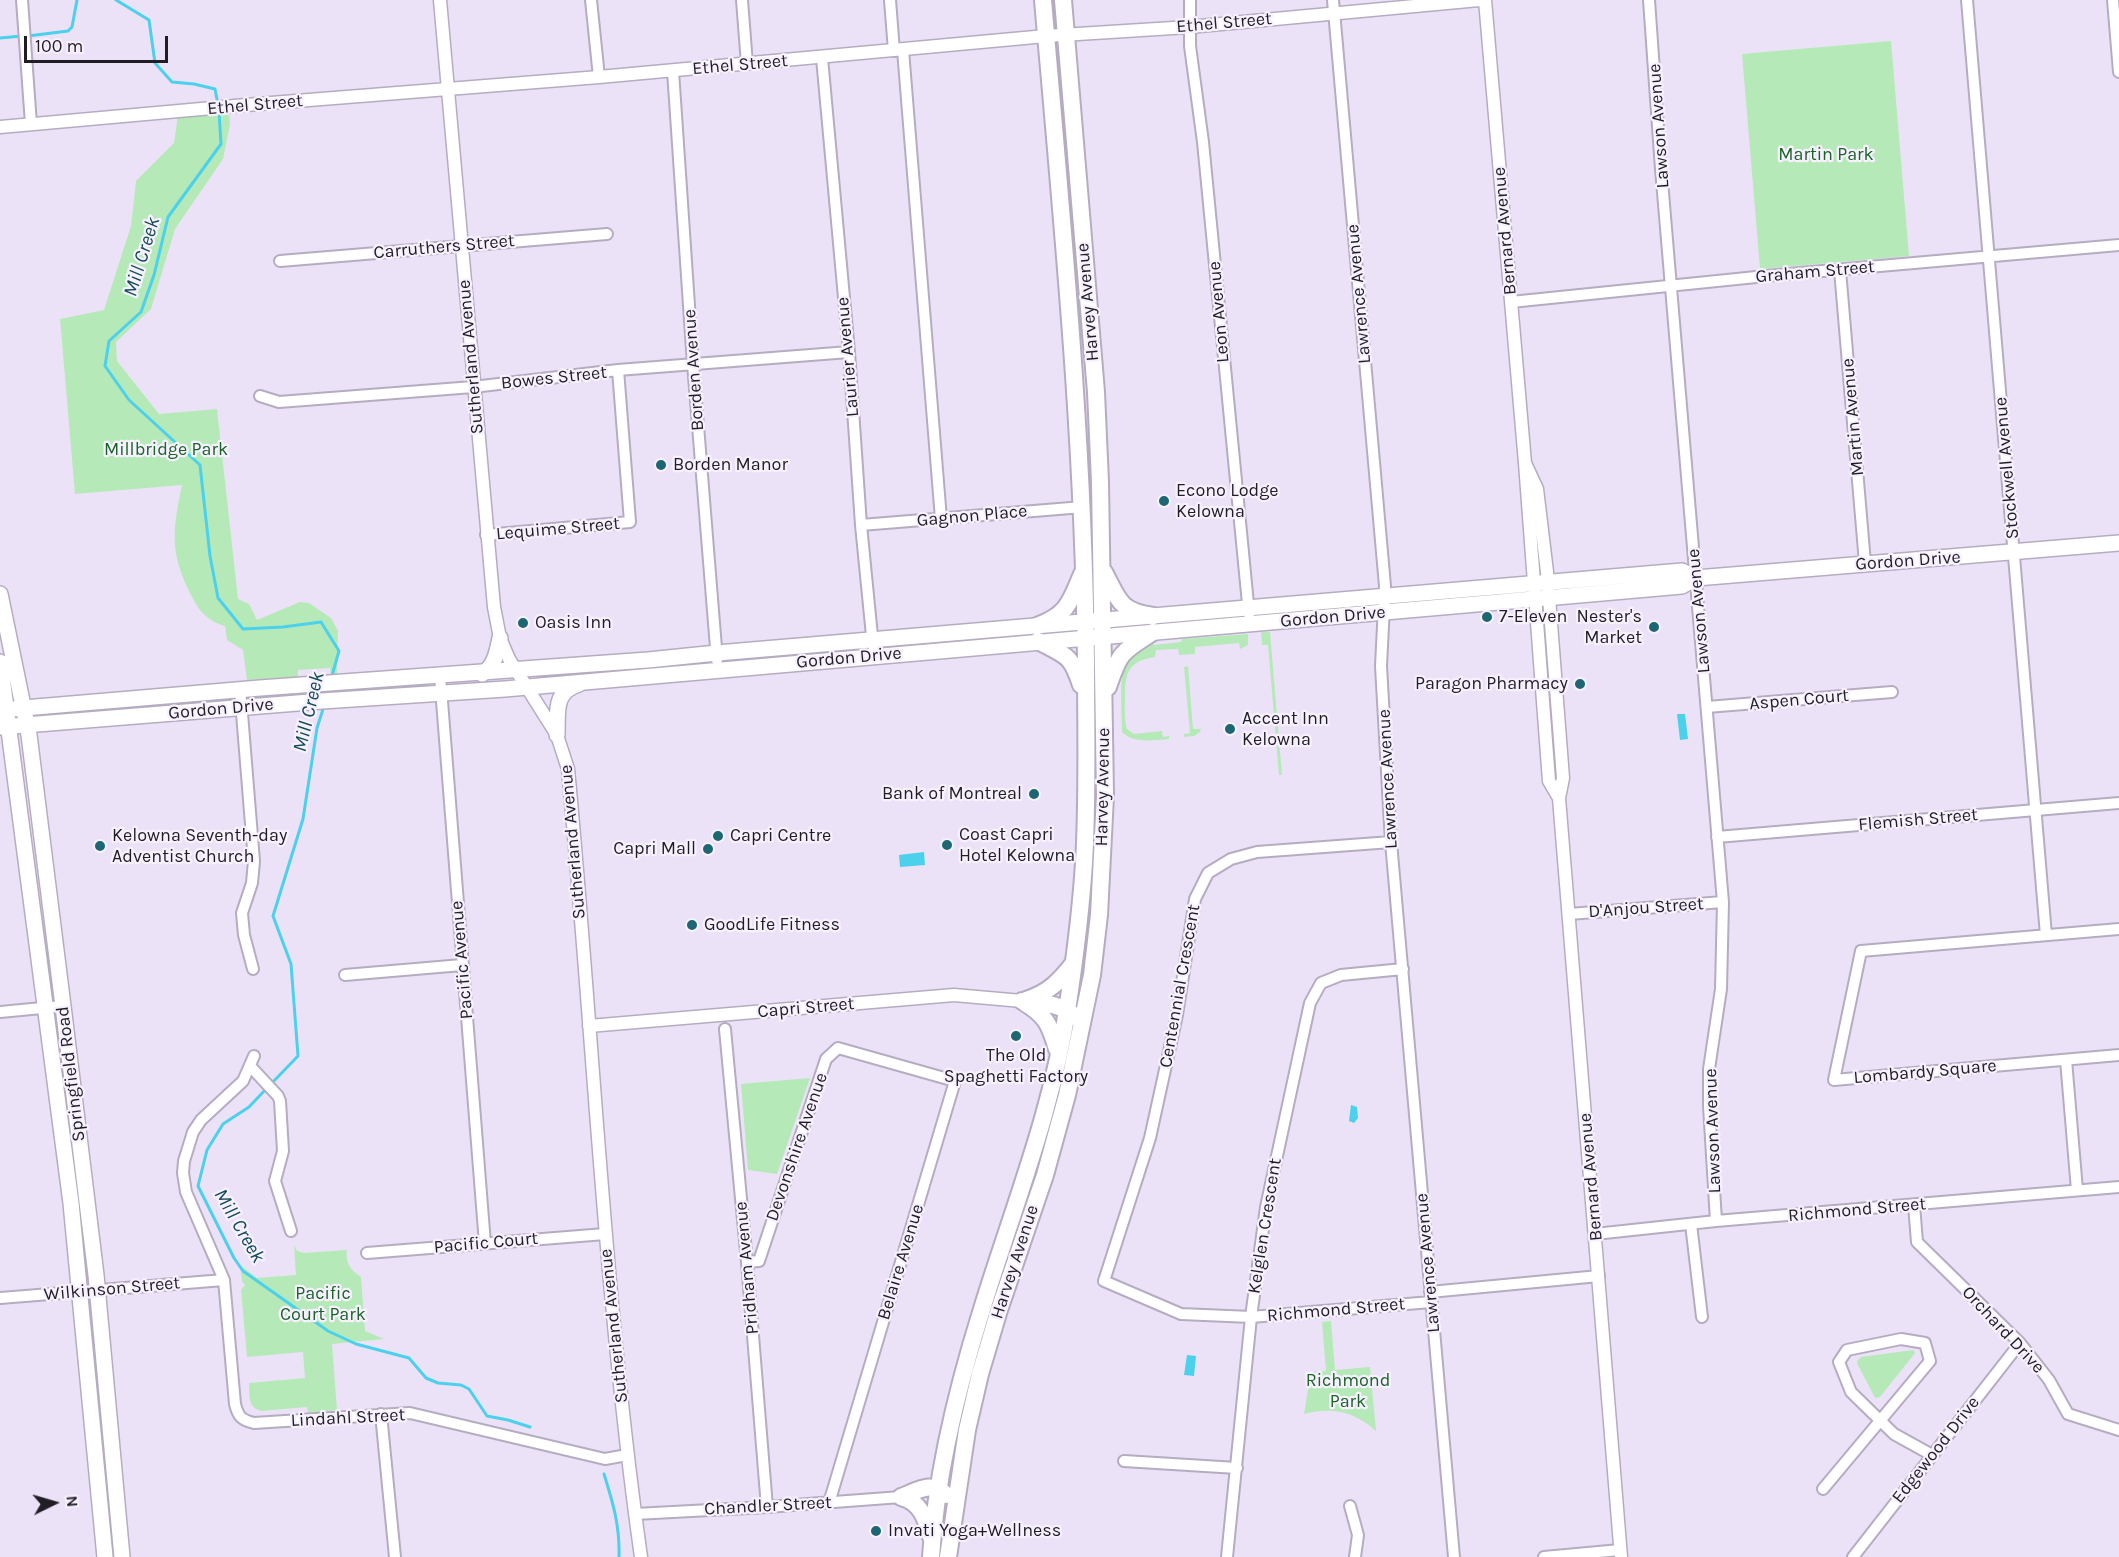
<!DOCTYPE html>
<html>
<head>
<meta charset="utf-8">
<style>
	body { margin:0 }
	#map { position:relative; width:2119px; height:1557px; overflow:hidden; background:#ece2f8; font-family:Karla,sans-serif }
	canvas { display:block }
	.north { position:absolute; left:24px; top:1473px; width:60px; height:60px; -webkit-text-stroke:4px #f7f1ff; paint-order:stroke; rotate:85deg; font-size:16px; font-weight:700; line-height:24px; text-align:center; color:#201d25 }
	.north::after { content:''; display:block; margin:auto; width:21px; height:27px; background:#201d25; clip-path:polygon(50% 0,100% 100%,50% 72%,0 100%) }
	.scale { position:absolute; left:24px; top:36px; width:144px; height:27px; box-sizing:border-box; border:3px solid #201d25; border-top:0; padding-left:8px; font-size:18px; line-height:21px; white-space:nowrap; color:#201d25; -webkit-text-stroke:4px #f7f1ff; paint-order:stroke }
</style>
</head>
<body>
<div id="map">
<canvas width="2119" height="1557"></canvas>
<div class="north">N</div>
<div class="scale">100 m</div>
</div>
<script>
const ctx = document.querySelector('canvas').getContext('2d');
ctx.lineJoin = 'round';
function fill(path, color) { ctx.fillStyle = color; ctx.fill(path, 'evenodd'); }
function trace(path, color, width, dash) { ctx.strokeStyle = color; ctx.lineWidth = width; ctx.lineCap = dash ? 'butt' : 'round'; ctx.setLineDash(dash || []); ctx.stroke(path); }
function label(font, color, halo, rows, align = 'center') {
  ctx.font = font + ' Karla,sans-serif'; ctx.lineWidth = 4.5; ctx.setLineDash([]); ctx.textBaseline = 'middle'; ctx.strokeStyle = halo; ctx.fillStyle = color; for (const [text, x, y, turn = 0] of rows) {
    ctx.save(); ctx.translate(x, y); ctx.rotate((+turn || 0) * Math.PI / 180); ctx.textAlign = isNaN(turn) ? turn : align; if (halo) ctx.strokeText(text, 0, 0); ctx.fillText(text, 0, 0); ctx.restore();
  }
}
const green = new Path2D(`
	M1891 41 1909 256 1760 269 1742 54Z
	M229 110 230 124 223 159 175 229 151 309 116 342 117 361 159 414 217 409 238 599 249 604 257 620 300 602 309 603 331 618 338 631 337 675H331L330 668 298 670V677L247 680 243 650 227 640 225 626C206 621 198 609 190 593 169 551 173 529 182 485L75 494 60 319 104 310 131 226 136 181 174 143 178 115Z
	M1261 632H1270L1282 775H1279L1268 645H1262Z
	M1248 634V645L1240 649 1239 643 1195 647V654L1179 655 1178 649 1156 650 1155 657C1127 661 1125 674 1125 699 1125 709 1124 719 1127 729L1134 734 1162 731 1163 737 1169 736V739C1153 740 1134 744 1122 732 1122 719 1119 669 1125 660 1131 652 1144 645 1153 643L1154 645 1181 642 1182 639Z
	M1188 666 1193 729H1201L1200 732 1194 736 1184 737V734L1190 733 1184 667Z
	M810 1078 777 1174 748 1170 741 1084Z
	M294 1245 297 1251 304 1253 347 1250C345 1262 350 1270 361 1277L365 1331 384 1339 332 1344 337 1410 308 1413 307 1407 262 1411C247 1408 250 1396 249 1383L305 1378 303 1352 247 1357 241 1290 245 1285 242 1281 240 1265 257 1278 296 1275Z
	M1331 1321 1335 1370 1370 1367 1376 1431C1353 1411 1333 1407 1304 1414L1311 1372 1326 1371 1322 1322Z
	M1913 1350 1915 1353 1880 1397 1875 1398 1857 1363 1858 1360 1861 1357Z`);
const water = new Path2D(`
	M1677 714H1685L1688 739 1680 740Z
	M924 852 925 865 900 867 899 855Z
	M1351 1105 1357 1107 1358 1118 1354 1123 1349 1121Z
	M1187 1355 1196 1356 1194 1376 1184 1375Z`);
const stream = new Path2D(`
	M116 0 149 20 155 63 172 82 194 84 215 89 218 105
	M28 36 68 31 72 27 77 0
	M0 38 22 36
	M219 112 221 144 168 217 154 275 141 312 109 341 105 366 129 400 200 465 210 556 218 598 243 629 283 627 321 622 339 651 331 679
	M271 1084 298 1056 291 964 273 916 303 819 317 728 324 706
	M267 1088 249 1107 223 1124 207 1150 198 1186 234 1258 243 1271 328 1331 356 1344 409 1358 426 1378 438 1383 461 1385 469 1389 487 1416 508 1420 530 1427
	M604 1474C613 1503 620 1526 619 1557`);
const minor = new Path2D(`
	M22 0 31 124
	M591 0 599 77
	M742 0 747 64
	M890 0 894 51
	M1190 0V46L1203 142 1249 614
	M1333 0 1385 586 1381 666 1391 842 1454 1557
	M1649 0 1661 169 1723 902 1721 989 1709 1069V1106L1716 1221
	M1967 0 2046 935
	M2113 0 2119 72
	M903 50 941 519
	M822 58 849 352 861 525 873 646
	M673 71 693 364 717 660
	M280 261 607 234
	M1840 270 1865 563
	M1511 302 1766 276 2119 245
	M260 396 279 402 473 387 618 370 849 352
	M861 525 1083 507
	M486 535 630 522 618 370
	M440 676 485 1244
	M240 689 254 861 252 883 242 913 244 935 253 969
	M1707 707 1892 692
	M1717 837 2119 803
	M1391 842 1257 852 1231 859 1208 873 1195 899 1177 1015 1150 1138 1104 1281 1181 1314 1251 1317 1431 1302
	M1569 914 1723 902
	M2119 929 1861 951 1834 1080 2119 1055
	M345 975 462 965
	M0 1012 63 1006
	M725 1029 747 1262 767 1507
	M254 1056 243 1081 201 1120 193 1132 184 1161 183 1173 186 1192 224 1280 235 1404C238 1416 241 1420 254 1423L410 1413 605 1459 627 1455
	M2066 1060 2077 1190
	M251 1067 278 1096 280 1101 283 1151 275 1181 291 1231
	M1914 1205 1917 1242 2020 1343 2049 1380 2068 1414 2119 1430
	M1691 1224 1702 1317
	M1595 1234 1716 1221 2119 1187
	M367 1253 605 1234
	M747 1262 759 1261 826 1059 838 1048 955 1081 829 1503
	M1430 1292 1599 1276
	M0 1298 224 1280
	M381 1414 395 1557
	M1124 1461 1237 1468
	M1823 1489 1930 1361 1925 1343 1901 1339 1847 1350 1839 1362 1851 1392 1894 1434 1932 1455
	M1350 1506 1358 1535 1355 1557
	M635 1514 767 1507 901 1497
	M1227 1557 1251 1317 1266 1207 1310 1003 1321 983 1341 975 1403 969
	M1544 1557 1620 1550
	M1853 1557 2020 1343`);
const tertiary = new Path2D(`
	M440 0 494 607 500 638 509 659 557 735 568 769C593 1031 604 1296 641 1557
	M1485 0 1525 463 1549 781 1559 798
	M0 127 246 105 599 77 1046 36 1189 27 1479 0
	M1525 463 1537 489 1547 572 1563 778 1559 798 1621 1557
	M589 1026 954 995 1022 1001`);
const secondary = new Path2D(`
	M0 594 29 735 63 1006 96 1275 122 1557
	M0 662 71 1203 105 1557
	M482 674C495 666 497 652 500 638
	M0 710 260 688 648 660 717 653 1682 571 1696 578
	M0 727 322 701 505 689 1682 586 1696 578 2119 543
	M557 735C558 712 553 692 579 684`);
const trunk = new Path2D(`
	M1104 572C1119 600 1119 611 1153 616
	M1037 626C1067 615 1070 603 1082 574
	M1038 641C1066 656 1071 654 1081 685
	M1108 687C1120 651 1122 652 1153 632
	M1026 1000C1048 993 1059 982 1073 964
	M1022 1001C1041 1003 1061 1003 1075 1017
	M1025 1003C1047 1016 1050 1026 1057 1049
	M901 1497C917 1491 932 1480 946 1495
	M901 1497C921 1502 926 1519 931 1537
	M931 1557C936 1473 957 1389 982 1309 1013 1208 1053 1110 1068 1004 1075 957 1081 910 1084 863 1088 797 1086 730 1086 664 1084 442 1062 221 1043 0
	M948 1557 967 1430 980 1374 999 1310 1045 1175 1067 1095 1092 975 1099 915 1105 796 1100 482 1096 392 1063 0`);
const markers = [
	[661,465,6,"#1c6771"],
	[1164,501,6,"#1c6771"],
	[1487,617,6,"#1c6771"],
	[523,623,6,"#1c6771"],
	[1654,627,6,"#1c6771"],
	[1580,684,6,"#1c6771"],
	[1230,729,6,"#1c6771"],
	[1034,794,6,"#1c6771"],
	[718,836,6,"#1c6771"],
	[947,845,6,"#1c6771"],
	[100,846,6,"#1c6771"],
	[708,849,6,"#1c6771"],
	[692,925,6,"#1c6771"],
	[1016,1036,6,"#1c6771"],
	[876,1531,6,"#1c6771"]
];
const streetNames = [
	["Ethel Street",1224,23,-5],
	["Ethel Street",740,65,-5],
	["Ethel Street",255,105,-5],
	["Lawson Avenue",1659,126,-94],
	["Bernard Avenue",1505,231,-95],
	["Carruthers Street",444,247,-5],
	["Graham Street",1815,272,-5],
	["Lawrence Avenue",1359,294,-95],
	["Harvey Avenue",1088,302,-95],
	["Leon Avenue",1219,312,-95],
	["Sutherland Avenue",471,357,-95],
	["Laurier Avenue",848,357,-95],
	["Borden Avenue",694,370,-94],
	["Bowes Street",554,378,-6],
	["Martin Avenue",1853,417,-95],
	["Stockwell Avenue",2007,468,-95],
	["Gagnon Place",972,516,-5],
	["Lequime Street",558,529,-5],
	["Gordon Drive",1908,561,-4],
	["Lawson Avenue",1699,611,-95],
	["Gordon Drive",1333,617,-5],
	["Gordon Drive",849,658,-5],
	["Aspen Court",1799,700,-5],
	["Gordon Drive",221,709,-5],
	["Lawrence Avenue",1388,779,-93],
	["Harvey Avenue",1103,787,-89],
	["Flemish Street",1918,820,-5],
	["Sutherland Avenue",573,842,-95],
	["D'Anjou Street",1646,908,-4],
	["Pacific Avenue",462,960,-95],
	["Centennial Crescent",1180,986,-80],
	["Capri Street",806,1008,-5],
	["Lombardy Square",1925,1072,-5],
	["Springfield Road",71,1074,-97],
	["Lawson Avenue",1713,1131,-92],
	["Devonshire Avenue",797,1147,-71],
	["Bernard Avenue",1591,1177,-95],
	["Richmond Street",1857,1210,-5],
	["Kelglen Crescent",1265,1226,-81],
	["Pacific Court",486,1243,-5],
	["Belaire Avenue",901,1262,-73],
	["Harvey Avenue",1015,1262,-72],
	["Lawrence Avenue",1428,1263,-95],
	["Pridham Avenue",747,1268,-95],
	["Wilkinson Street",112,1289,-5],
	["Richmond Street",1336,1310,-5],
	["Sutherland Avenue",614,1326,-96],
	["Orchard Drive",2003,1330,47],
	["Lindahl Street",348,1418,-3],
	["Edgewood Drive",1936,1450,-52],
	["Chandler Street",768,1506,-3]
];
const parkNames = [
	["Martin Park",1826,155],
	["Millbridge Park",166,450],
	["Pacific",323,1294],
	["Court Park",323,1315],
	["Richmond",1348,1381],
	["Park",1348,1402]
];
const poiNames = [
	["Borden Manor",673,465],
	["Econo Lodge",1176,491],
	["Kelowna",1176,512],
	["7-Eleven",1499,617],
	["Nester's",1642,617,"right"],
	["Market",1642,638,"right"],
	["Oasis Inn",535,623],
	["Paragon Pharmacy",1568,684,"right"],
	["Accent Inn",1242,719],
	["Kelowna",1242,740],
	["Bank of Montreal",1022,794,"right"],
	["Coast Capri",959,835],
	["Hotel Kelowna",959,856],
	["Kelowna Seventh-day",112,836],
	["Adventist Church",112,857],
	["Capri Centre",730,836],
	["Capri Mall",696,849,"right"],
	["GoodLife Fitness",704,925],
	["The Old",1016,1056,"center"],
	["Spaghetti Factory",1016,1077,"center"],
	["Invati Yoga+Wellness",888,1531]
];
const waterNames = [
	["Mill Creek",142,257,-73],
	["Mill Creek",309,712,-77],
	["Mill Creek",239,1226,60]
];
fill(green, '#b6e9b8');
fill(water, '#4bd1eb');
trace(stream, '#4bd1eb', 3);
trace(minor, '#b6acc2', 14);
trace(tertiary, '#b6acc2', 15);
trace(secondary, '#b6acc2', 18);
trace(trunk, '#b6acc2', 20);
trace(minor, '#fff', 10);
trace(tertiary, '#fff', 12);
trace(secondary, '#fff', 15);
trace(trunk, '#fff', 16);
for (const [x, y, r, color] of markers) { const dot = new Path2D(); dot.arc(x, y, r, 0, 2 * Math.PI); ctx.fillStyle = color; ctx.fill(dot); trace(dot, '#f7f1ff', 2); }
label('18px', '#201d25', '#f7f1ff', streetNames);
label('18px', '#196426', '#f7f1ff', parkNames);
label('18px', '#201d25', '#f7f1ff', poiNames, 'left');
label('italic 20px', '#124b56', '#f7f1ff', waterNames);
</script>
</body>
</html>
